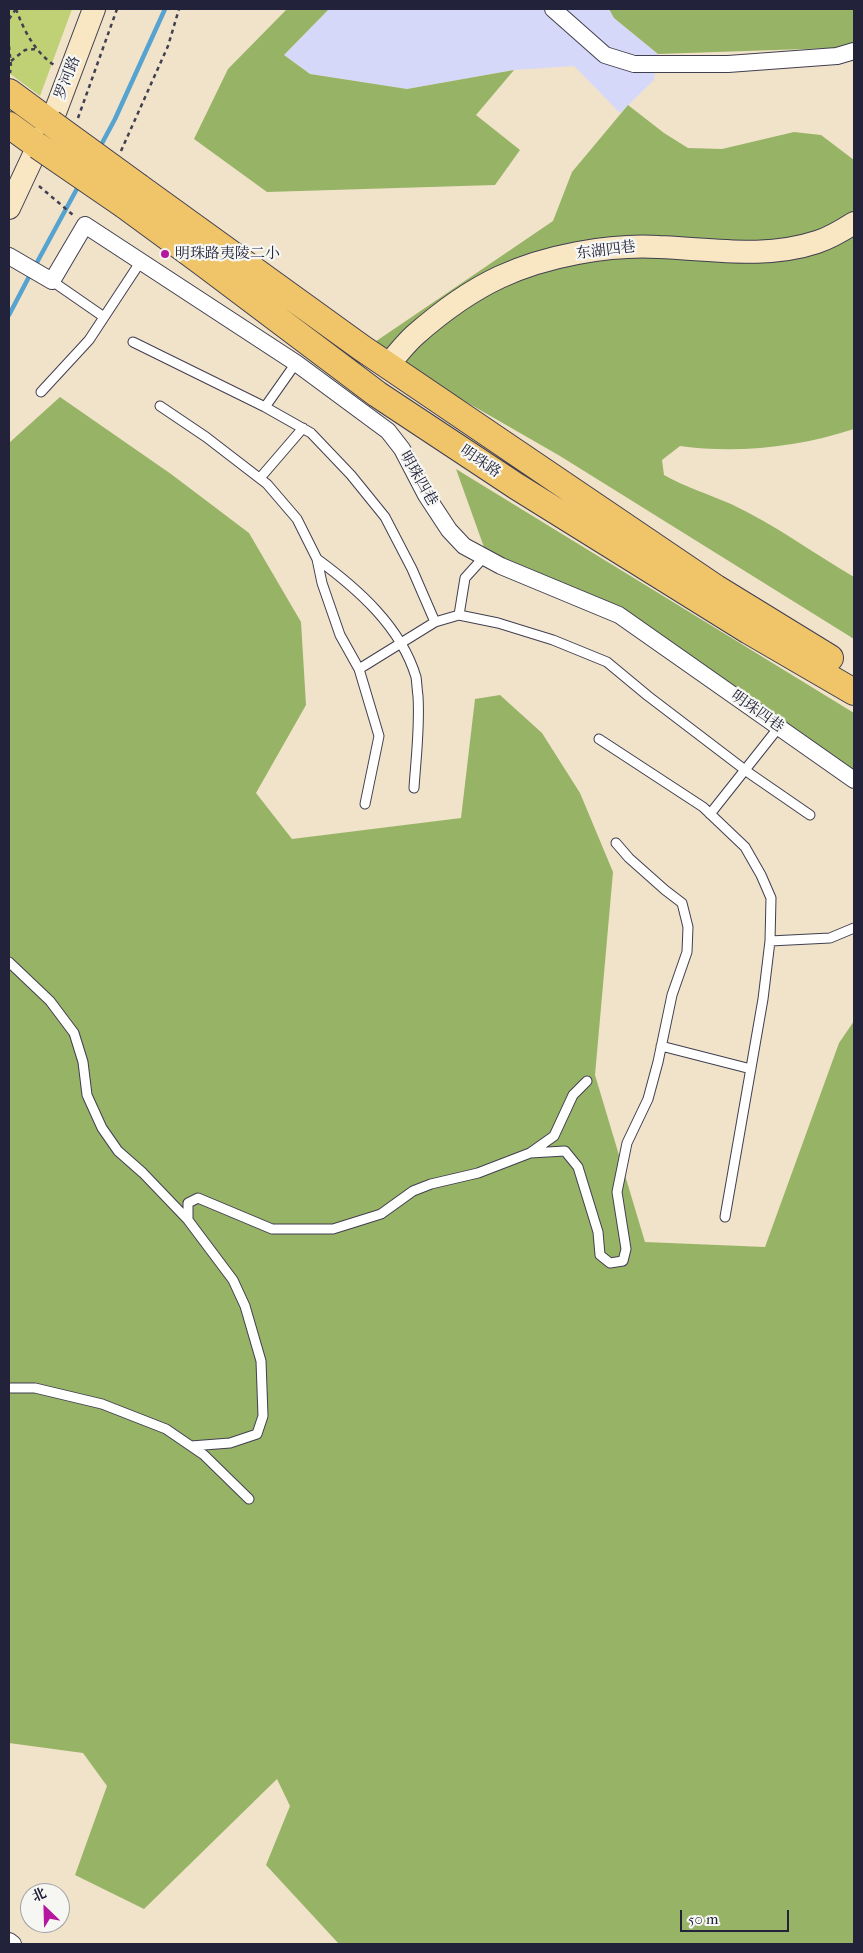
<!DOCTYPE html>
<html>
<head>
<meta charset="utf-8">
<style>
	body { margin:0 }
	#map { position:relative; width:863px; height:1953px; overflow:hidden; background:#f0e3c9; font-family:"IM FELL French Canon","Noto Serif SC",serif }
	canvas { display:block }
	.frame { position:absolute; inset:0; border:10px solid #22223b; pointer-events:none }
	.north { position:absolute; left:20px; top:1883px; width:50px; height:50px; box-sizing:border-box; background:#f6f6f2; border:1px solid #a1a1a9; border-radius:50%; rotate:336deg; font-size:14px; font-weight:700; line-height:20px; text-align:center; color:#22223b }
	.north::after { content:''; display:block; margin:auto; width:18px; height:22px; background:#b5179e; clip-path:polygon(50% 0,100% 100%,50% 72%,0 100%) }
	.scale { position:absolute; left:680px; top:1910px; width:109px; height:22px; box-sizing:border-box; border:2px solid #22223b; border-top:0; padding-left:6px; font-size:15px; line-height:18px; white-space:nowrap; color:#22223b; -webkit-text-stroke:4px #f6f6f2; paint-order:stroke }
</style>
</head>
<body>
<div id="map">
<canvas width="863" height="1953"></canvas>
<div class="frame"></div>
<div class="north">北</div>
<div class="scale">50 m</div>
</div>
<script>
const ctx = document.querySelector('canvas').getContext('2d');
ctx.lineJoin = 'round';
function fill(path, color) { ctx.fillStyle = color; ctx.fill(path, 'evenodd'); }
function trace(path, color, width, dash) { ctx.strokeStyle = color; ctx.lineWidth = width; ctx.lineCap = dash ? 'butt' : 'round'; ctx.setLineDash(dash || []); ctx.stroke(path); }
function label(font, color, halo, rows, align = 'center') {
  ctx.font = font + ' "IM FELL French Canon","Noto Serif SC",serif'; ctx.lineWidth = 4.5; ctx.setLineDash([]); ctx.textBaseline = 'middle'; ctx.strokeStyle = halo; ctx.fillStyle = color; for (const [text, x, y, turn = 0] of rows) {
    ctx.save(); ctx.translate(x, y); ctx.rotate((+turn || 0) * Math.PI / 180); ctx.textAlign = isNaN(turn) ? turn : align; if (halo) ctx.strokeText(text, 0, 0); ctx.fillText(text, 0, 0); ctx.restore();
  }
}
const built = new Path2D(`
	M329 9H609L614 18 658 54 654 80 620 113 574 66 514 70 407 89 310 74 284 55Z`);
const green = new Path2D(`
	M9 9H72L40 96 9 73Z`);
const forest = new Path2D(`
	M287 9H329L284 55 310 74 407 89 514 70 476 115 520 150 495 185 267 192 194 139 228 69Z
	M609 9H854V44L834 48 658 54 614 18Z
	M628 105 664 133 688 148 722 149 794 132 821 135 854 160V429C799 447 737 454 680 446L662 460 664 475C685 487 708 494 731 504 774 524 813 553 854 577V639L560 456 369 346 553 221 572 172Z
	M60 397 171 474 249 533 301 622 306 705 256 793 292 839 461 818 475 699 500 695 542 733 580 793 613 872 595 1075 645 1242 765 1247 839 1043 854 1021V1944H339L266 1865 290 1806 277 1779 144 1909 75 1875 107 1786 83 1753 9 1743V443Z
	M456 469 854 713V771L625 609 485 550Z`);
const stream = new Path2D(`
	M100 147 115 119 165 9
	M35 266 79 185
	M9 315 31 273`);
const path = new Path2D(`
	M16 9C24 31 35 52 54 65
	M9 19 16 9
	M9 46 11 66 10 73
	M11 61 25 50 35 49
	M78 118 117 9
	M121 151 168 46 179 9
	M39 186 73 215`);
const lane = new Path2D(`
	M52 281 104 317
	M133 342 265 407 311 433 351 475 385 517 412 569 435 622
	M41 392 89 340 141 261
	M160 406 206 437 267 484 297 519 317 559 322 583 340 635 359 669 379 736 365 804
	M265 407 296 363
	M260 478 303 428
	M317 559C358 589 401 627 416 677 417 683 417 690 418 696 420 727 416 757 414 788
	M459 615 465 578 484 557
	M359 669 435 622 459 615 498 623 553 640 607 662 648 696 749 773 810 815
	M599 739 703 807 745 847 761 875 771 898 770 941 763 999 725 1217
	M710 814 779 727
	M770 941 830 938 854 928
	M9 962 50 1001 74 1033 83 1062 87 1095 102 1128 118 1151 143 1173 188 1220 233 1280 245 1306 261 1361 263 1416 257 1434 230 1443 191 1446
	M661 1046 751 1069
	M530 1153 565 1151 578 1167 598 1232 600 1255 610 1263 623 1261 626 1249 617 1192 627 1143 648 1099 658 1062 672 995 687 952 688 927 682 903 665 890 629 858 616 843
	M188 1220V1203L198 1198 272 1229H333L381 1214 413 1191 431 1184 478 1173 530 1153 554 1136 573 1095 587 1081
	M9 1388H35L102 1404 166 1429 204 1455 249 1499`);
const street = new Path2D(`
	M553 9 605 55 634 64H728L837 56 854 51
	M9 256 52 281 85 225 296 363 388 431 402 449 426 495 449 530 464 546 501 566 619 615 854 780
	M9 1941 13 1944`);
const secondary = new Path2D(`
	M9 208 38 146 51 123 94 9
	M387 366C396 356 405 344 415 335 440 313 470 291 500 277 545 256 609 244 659 247 712 249 766 259 817 242 830 238 843 230 854 223`);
const primary = new Path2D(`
	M9 92 51 123
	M9 125 38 146
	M139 187 362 348 716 588 830 658
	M124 205 203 263 377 394 516 486 749 631 854 692`);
const primaryBridge = new Path2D(`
	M51 123 139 187
	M38 146 124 205`);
const markers = [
	[165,254,5,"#b5179e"]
];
const streetNames = [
	["罗河路",68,78,-69],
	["东湖四巷",606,251,-7],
	["明珠路",480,462,34],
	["明珠四巷",418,479,60],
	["明珠四巷",757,712,35]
];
const poiNames = [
	["明珠路夷陵二小",175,254]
];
fill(built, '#d6d8f9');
fill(green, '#bfd174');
fill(forest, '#97b366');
trace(stream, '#56a3cf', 4.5);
trace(lane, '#413f50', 11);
trace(street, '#413f50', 18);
trace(secondary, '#413f50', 24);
trace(primary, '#413f50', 28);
trace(path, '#413f50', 2.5, [4, 4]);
trace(lane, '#fff', 9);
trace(street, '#fff', 16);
trace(secondary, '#f9e7c3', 22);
trace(primary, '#f0c469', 26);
trace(primaryBridge, '#413f50', 28, []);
trace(primaryBridge, '#f0c469', 26);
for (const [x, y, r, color] of markers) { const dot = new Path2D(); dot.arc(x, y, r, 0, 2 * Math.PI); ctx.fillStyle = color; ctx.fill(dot); trace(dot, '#f6f6f2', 2); }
label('15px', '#22223b', '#f6f6f2', streetNames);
label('15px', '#22223b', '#f6f6f2', poiNames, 'left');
</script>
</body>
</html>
